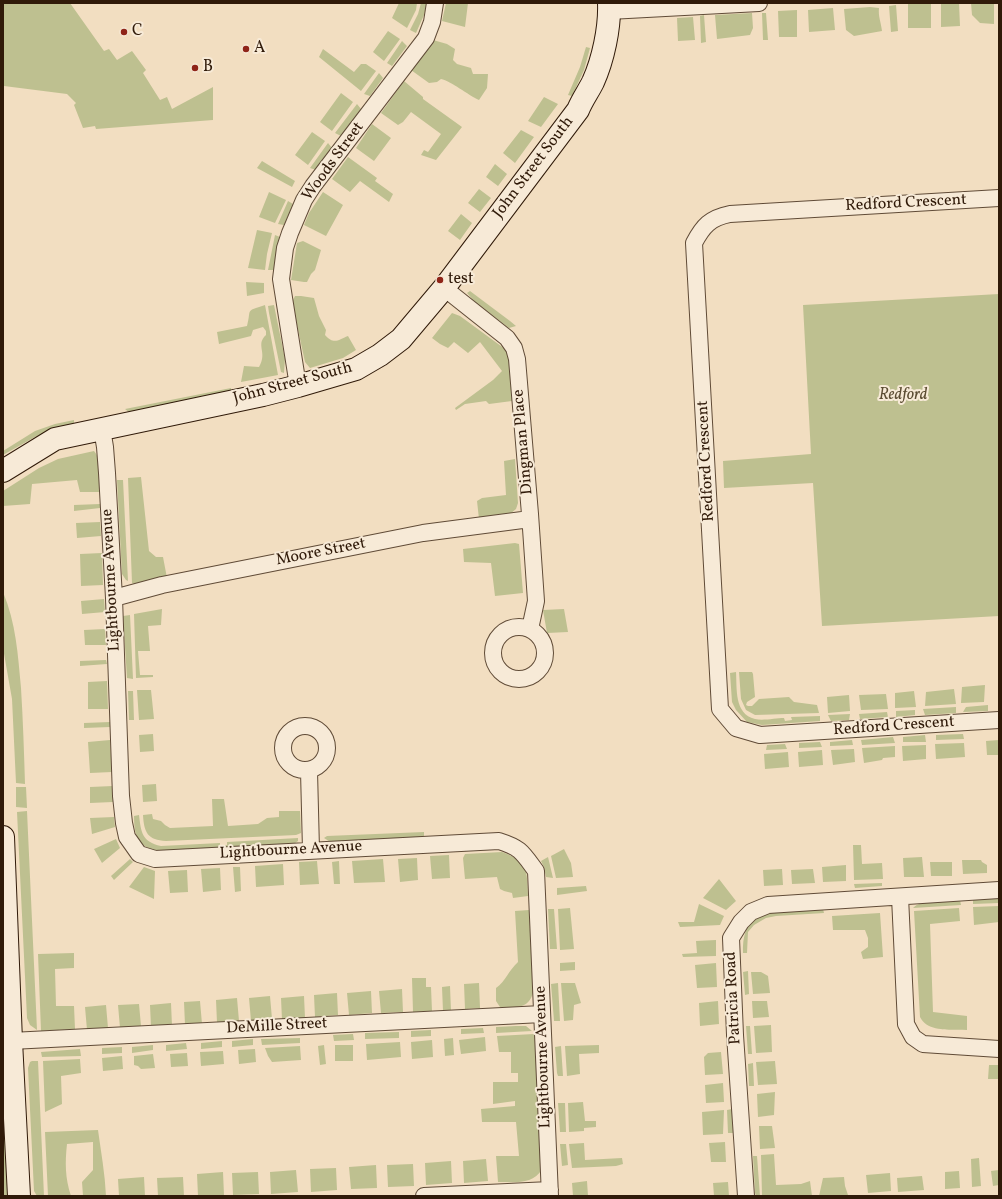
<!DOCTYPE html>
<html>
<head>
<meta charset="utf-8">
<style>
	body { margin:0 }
	#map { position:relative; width:1002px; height:1199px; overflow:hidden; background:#f2dec1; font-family:Vollkorn,serif }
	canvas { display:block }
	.frame { position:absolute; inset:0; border:4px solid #301a09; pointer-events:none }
</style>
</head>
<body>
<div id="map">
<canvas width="1002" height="1199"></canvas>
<div class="frame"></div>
</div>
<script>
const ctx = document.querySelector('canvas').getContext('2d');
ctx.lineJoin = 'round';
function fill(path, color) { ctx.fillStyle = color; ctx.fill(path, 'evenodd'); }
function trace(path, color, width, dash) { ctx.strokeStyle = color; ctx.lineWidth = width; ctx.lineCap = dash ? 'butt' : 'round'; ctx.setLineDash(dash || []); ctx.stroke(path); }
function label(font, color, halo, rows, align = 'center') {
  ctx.font = font + ' Vollkorn,serif'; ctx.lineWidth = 4; ctx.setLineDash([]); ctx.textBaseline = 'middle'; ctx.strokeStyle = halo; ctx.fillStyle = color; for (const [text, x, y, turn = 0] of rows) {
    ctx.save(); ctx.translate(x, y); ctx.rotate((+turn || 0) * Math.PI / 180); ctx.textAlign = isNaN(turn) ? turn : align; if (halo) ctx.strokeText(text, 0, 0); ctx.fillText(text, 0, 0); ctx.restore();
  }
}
const green = new Path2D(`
	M3 3H70L104 51 109 49 117 60 132 51 146 70 143 73 160 100 167 97 172 109 213 87V120L96 129 95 126 83 128 74 105 76 103 67 94 4 86 3 85Z
	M399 3H417L416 10 407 28 392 18Z
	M421 3H427L424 15 416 33 410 30 418 14Z
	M446 3H468L465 27 442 21Z
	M908 3H931V28H908Z
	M941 3H959L960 26 941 27Z
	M971 3H994V24L980 23 972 15Z
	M896 5 898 31 891 32 889 6Z
	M870 7 879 8C878 16 881 22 882 31L854 36 846 30 844 9Z
	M833 8 835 30 809 32 808 10Z
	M797 10V37H779L778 11Z
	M752 13 753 28 750 35 717 39 715 15Z
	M762 13H766L768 40H763Z
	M704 15 706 42 701 43 700 16Z
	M693 17 695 40 678 41 677 18Z
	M388 31 400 39 384 61 373 52Z
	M433 40 447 44 455 49 453 60 457 64 471 68 473 74H488L487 88 479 100C468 95 451 81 441 79L437 82 429 83 411 70Z
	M402 41 407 46 392 66 387 63Z
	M586 47 590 48 584 70 572 96 568 95 580 67Z
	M323 49 354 72 361 64H366L376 71 361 91 319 57Z
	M379 73 383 78 370 96 364 94Z
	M404 81 423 97V99L462 127 436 160 421 155 424 150 428 152 441 134 411 112 403 122 398 125 381 113Z
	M341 93 353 102 332 131 320 122Z
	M544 97 558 104 541 127 528 121Z
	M357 104 361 109 341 136 335 133Z
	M372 124 391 138 374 161 356 148Z
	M521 130 534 137 515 163 503 153Z
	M312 132 325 141 308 165 295 155Z
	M328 143 332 148 316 170 310 168Z
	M348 157 377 178 375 181 393 194 389 202 360 181 350 192 332 179Z
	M262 161 295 181 292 187 257 168Z
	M495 164 507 174 498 186 486 177Z
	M479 189 491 198 480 212 468 203Z
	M269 192 286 200 275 223 259 217Z
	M323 192 343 205 326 236 304 225 309 213Z
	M288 201 293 204 284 225 278 224Z
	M461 214 472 223 460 240 448 231Z
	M257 230 272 233 267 254 265 270 248 268Z
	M275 235 280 237 274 270H268Z
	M303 241 321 250 315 270 311 274 307 282H304L291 280 297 243Z
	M246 282 264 283V293L247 296Z
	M470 291 510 321 516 326 509 328 475 302 467 293Z
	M999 294V616L822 626 813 483 724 488 723 461 811 454 803 305Z
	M295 296H301L314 298 319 316 326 330 325 335C334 345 338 340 348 336L356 350 343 358 310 368 305 362 294 311 293 300Z
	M265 305 278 375 241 382 244 366 259 367C268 352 255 345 266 335V331L263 327 253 330 251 336 219 344 217 332 247 326C252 308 244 312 265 305Z
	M274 305 285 359 284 373 281 372 269 313 268 306Z
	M452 313 460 316 505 349C514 364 512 384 512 401L489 404 486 401 465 404 456 410 455 408 493 380 502 371 480 342 468 353 454 342 448 348 440 344 432 338Z
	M231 388V393L130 413 125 409Z
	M74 420V424L49 431 35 437 3 455V451L35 431 55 424Z
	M94 451C102 459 99 481 99 492H80L77 480 32 484 30 504 3 506V491L39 468 58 459Z
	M515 459 518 503 516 509 510 514 479 519 477 501 482 498 506 495 504 461Z
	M141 477 149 551 156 557H163L167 578 137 585 132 583 128 478Z
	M117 480H123L128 581 126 580 122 574Z
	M100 504V508L74 511V505Z
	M100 522 101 536 77 538 76 523Z
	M515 543 519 544 523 593 495 596 491 563 464 562 463 549Z
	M102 553 103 585 81 586 80 554Z
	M3 592C16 623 18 655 21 688 23 720 24 752 25 784L16 783 12 699 3 648Z
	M104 599 105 612 82 614 81 601Z
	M162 609 161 625 148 626 150 651H138L140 675H153V677L136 678 134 614Z
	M564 609 568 632 547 633 543 610Z
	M130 615 133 679 127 678 123 616Z
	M105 629 106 645H85L84 630Z
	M106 660 107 664 80 666V661Z
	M736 672C737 688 734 714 755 719 763 721 776 718 784 718L785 721 792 720 791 717 820 716V721L762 725 747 722 736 710 732 702 730 673Z
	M739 672H752L753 674 755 697 747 702 746 705 748 706H752L759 699 789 697 794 702 817 705 819 713 755 715 746 710 741 699Z
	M107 681 108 709H88V682Z
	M985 685 984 702 961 703 962 687Z
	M954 689 956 704 925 706 926 692Z
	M137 690H151L154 719 139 720Z
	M128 691H133L134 720H129Z
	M914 691 916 707 895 708V693Z
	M886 694 888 709 861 710 859 695Z
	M849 695 850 711 828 713 827 697Z
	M988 705V711L963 712 966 707Z
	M956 707V713L925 715 923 709Z
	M915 710V715L896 717V711Z
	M887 712 888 717 860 719 859 714Z
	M850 714 849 720 831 721 828 715Z
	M110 722V727L84 728V723Z
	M153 734 154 751 140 752 139 735Z
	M963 734 964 739 936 740V735Z
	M925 735 926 742H903V737Z
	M893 737 895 743 862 745 861 740Z
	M110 740 112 772 90 773 88 742Z
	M852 740 853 745 830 746V742Z
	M999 740V755H987L986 741Z
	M820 742 822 747 799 748V743Z
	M964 743 965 757 936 759 935 744Z
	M785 744 787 749 766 750 767 745Z
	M926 745V759L903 761 902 746Z
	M895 746V757L883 758 882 760 864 763 862 748Z
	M854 749 855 762 833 765 831 750Z
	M822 750 823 765 799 767 798 752Z
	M788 752 789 767 765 769 764 754Z
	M156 784 157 801 143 802 142 785Z
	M113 786V802L90 803V787Z
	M16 787H26L27 808 16 807Z
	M212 799H224L228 826 258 824 267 818 279 817V811H300L301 833 296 835 166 841C148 840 144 833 143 815L152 814 153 819 161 821 165 825 170 828 213 826Z
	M27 811 37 1030 30 1025 27 1018 17 812Z
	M139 815C141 832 142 842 161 846L220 843V846L227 845V842L298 838V841L292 845 163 852C140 848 134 840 134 816Z
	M114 817 115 827 92 834 90 818Z
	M424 832V838L332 843 324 838 327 836Z
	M116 839 120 848 102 863 94 849Z
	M853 845H861L862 864 882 863 883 879 854 880Z
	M564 849 571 863 573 877 556 878 551 856Z
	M502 852C528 861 527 870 528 896L513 898 512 893 504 891 500 889 497 877 465 879 463 858 465 854Z
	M449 855 450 878 432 879 430 856Z
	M548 857 553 878 546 877 544 867 541 861Z
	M922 857 924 877H904L903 858Z
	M417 858 418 880 400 882 398 859Z
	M130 859 133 862 114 880 111 876Z
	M383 859 385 882 354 883 352 861Z
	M962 860H981L982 862 987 865V873L963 874Z
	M317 861 319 884 300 885 299 862Z
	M339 861 340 884H334L332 862Z
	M930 862H952V876H931Z
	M283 864 284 885 256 887 255 866Z
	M846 865V881L823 882 822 867Z
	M144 867 155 871 154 899 129 887Z
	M233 867H240L241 891 235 892Z
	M220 868 221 890 203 892 201 869Z
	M782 869 783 885 764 886 763 870Z
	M813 869 815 883 792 884 791 870Z
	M187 870 188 892 170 893 168 871Z
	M719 879 736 901 726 910 703 898Z
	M882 883V886L855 888 854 884Z
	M586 886 587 891 557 895V888Z
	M999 898V903L973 904V900Z
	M960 900 961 905 913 908C921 899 948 901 960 900Z
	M699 904 724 916 720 925 680 927 678 922H694Z
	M999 906V922L974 925 973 907Z
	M570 908 574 949 560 950 558 909Z
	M959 908 960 921 930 924 933 1012 967 1016V1030C952 1029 928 1033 920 1017L914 911Z
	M548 909H554L557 949H550Z
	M823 909 824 913 776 916 766 918 754 925 748 932 747 953H743C742 919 758 913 788 911 800 910 812 910 823 909Z
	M529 910 533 993C528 1010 515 1007 500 1007L496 1001V988C506 981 508 971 518 962L515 911Z
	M880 913 883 957 863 959 861 952 868 947V938L865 930H833L832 916Z
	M716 940V956L683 957 682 954 697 953 696 941Z
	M74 953V968L55 969 56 1006H74L75 1029 41 1031 38 954Z
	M575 962V970L560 971V963Z
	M716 963 717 987 697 988 695 965Z
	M748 971 749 994 745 995 743 972Z
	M751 972H761L768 976 770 993 753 994Z
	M412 978H426V987H431L432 1011 413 1012Z
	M479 983 480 1008 465 1009 464 984Z
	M558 983 560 1021H554L551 984Z
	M561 983H575L581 1003 574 1005 573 1020 564 1021Z
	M450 986 451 1011H443L442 987Z
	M402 989 403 1012 381 1013 379 991Z
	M371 991 372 1013 349 1015 347 993Z
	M337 993 338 1015 315 1017 314 995Z
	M270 996 272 1019 251 1021 249 998Z
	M304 996 305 1018 282 1020 281 998Z
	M237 998 239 1021 217 1023 216 1000Z
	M200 1001 202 1024 185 1025 184 1002Z
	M718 1001 719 1024 700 1026 699 1003Z
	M752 1001H767L769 1017 753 1018Z
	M171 1003 172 1026 151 1027 150 1005Z
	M139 1004 141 1026 120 1028 118 1005Z
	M106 1005 108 1028 87 1030 85 1007Z
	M771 1025 772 1052 756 1053 754 1026Z
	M516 1026H526L532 1031 496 1033V1027Z
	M746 1026H750L752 1054H748Z
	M483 1028 484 1033 461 1034V1029Z
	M431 1030V1036L411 1037V1031Z
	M399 1032V1038L365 1039V1033Z
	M353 1034 354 1040 334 1041 333 1035Z
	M534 1034 536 1037 542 1169C533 1185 515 1182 498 1182L496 1156H519L516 1122H482L481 1109 515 1106V1101L493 1104V1082H518V1073H511V1052H499L497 1036Z
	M485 1037 486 1051 461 1054 459 1040Z
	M300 1038V1043L262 1045 261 1039Z
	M453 1038 454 1055 445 1056 444 1039Z
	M253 1039V1045L232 1047V1041Z
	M432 1040 433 1057 412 1059 411 1042Z
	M222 1041V1047L201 1049V1043Z
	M400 1042 401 1057 367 1060 366 1044Z
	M186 1043 187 1049 166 1051V1045Z
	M153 1045V1050L132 1053V1047Z
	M324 1045 326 1064 320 1065 318 1046Z
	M335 1045H353V1061H335Z
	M599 1045V1053L579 1054 580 1074 567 1076 565 1046Z
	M300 1046 301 1060 272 1062 268 1056 265 1048Z
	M561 1046 563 1076H558L557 1073 555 1047Z
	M122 1047V1053L102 1054V1048Z
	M80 1049 81 1056 42 1057 41 1052Z
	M255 1049 256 1062 239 1064 238 1050Z
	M223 1051 224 1064 201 1066 200 1052Z
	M721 1052 723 1074 705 1075 704 1057 708 1053Z
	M187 1053 188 1066 171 1067 170 1054Z
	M153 1054 155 1068 141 1069 138 1066 134 1065V1056Z
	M122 1056 123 1069 103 1071 102 1058Z
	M80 1059 81 1073 61 1076 62 1104 45 1112 43 1061Z
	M32 1061H38L44 1196H37L34 1191 28 1068 30 1062Z
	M775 1061 777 1084 758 1085 756 1062Z
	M3 1063 12 1196H3Z
	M753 1063 754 1086H749L748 1064Z
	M989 1065H999V1079H988Z
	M723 1083 724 1102 706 1103 705 1085Z
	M775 1092 774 1115 758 1117 757 1094Z
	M583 1102 585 1121H596V1127L584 1128V1131L569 1132 568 1103Z
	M558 1103H565L566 1132H560Z
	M732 1109 733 1133H728L727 1110Z
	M724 1110 723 1134 703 1135 702 1112Z
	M759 1126H772L775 1148 760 1149Z
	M98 1130C101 1152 105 1174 106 1196H83L82 1182 93 1170V1142L67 1144C65 1162 65 1178 71 1196H48L45 1132Z
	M725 1142 726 1162H711L709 1143Z
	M584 1143 585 1160 622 1158 623 1164 616 1166 572 1168 569 1144Z
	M560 1144H566L568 1165 562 1166Z
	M774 1154 776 1185 801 1184 810 1181 812 1196H762L761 1155Z
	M753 1156H757L760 1196H756L755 1193Z
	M979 1158 981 1186 972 1187 971 1159Z
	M486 1159 488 1181 464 1183 463 1161Z
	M451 1161 452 1183 426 1185 425 1163Z
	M413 1164 414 1186 388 1187 387 1165Z
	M376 1165 377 1188 351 1189 349 1167Z
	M336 1168 337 1190 311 1192 310 1169Z
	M296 1170 298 1192 271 1194 270 1172Z
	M999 1170V1185L993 1186 991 1171Z
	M959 1171 960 1188 945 1189V1172Z
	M223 1172 224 1195 198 1196 197 1174Z
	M258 1172 259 1194 233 1195 232 1173Z
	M890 1173 891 1191 868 1193 866 1175Z
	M922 1176 924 1190 898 1192 897 1178Z
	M144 1177 145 1196H119L118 1179Z
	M183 1177 184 1196H158L157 1178Z
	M844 1177 845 1186 848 1195 819 1196 823 1178Z
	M587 1181 588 1196H573L572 1183Z
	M728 1182 729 1196H714L713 1183Z`);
const street = new Path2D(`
	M609 11 759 3
	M999 198 730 214C710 218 703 226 694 243L720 709 736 728 760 735 999 720
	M444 288 507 338 514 348 517 359 530 514 536 601 530 629
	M298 386 281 279 285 248 290 233 304 200 313 186 426 38 432 22 435 3
	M102 429 105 447 107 473 114 598 121 796 124 823 127 837 139 854 155 859 499 841C521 848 522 852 536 871L550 1196
	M114 598 162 585 423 533 530 519
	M493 653a26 26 0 1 1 52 0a26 26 0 1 1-52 0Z
	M283 748a22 22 0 1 1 44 0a22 22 0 1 1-44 0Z
	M309 771 311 850
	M900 897 906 1024 913 1037 923 1044 999 1049
	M11 1041 542 1014
	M424 1196 550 1190
	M746 1196 735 1035 731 938 741 922 751 912 768 905 999 890`);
const secondary = new Path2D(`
	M3 471 55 439 263 395 298 386 356 369 380 355 401 339 444 288 578 110C582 100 588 92 593 82 603 60 610 28 609 3
	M3 837 11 1041 19 1196`);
const markers = [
	[124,32,4,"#8f2418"],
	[246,49,4,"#8f2418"],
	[195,68,4,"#8f2418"],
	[440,280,4,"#8f2418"]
];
const poiNames = [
	["C",132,32],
	["A",254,49],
	["B",203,68],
	["test",448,280]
];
const streetNames = [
	["Woods Street",334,162,-54],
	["John Street South",534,168,-53],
	["Redford Crescent",906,204,-3],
	["John Street South",293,384,-15],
	["Dingman Place",524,442,-95],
	["Redford Crescent",707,461,-93],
	["Moore Street",321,553,-11],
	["Lightbourne Avenue",112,580,-93],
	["Redford Crescent",894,727,-4],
	["Lightbourne Avenue",291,851,-3],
	["Patricia Road",734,998,-93],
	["DeMille Street",277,1027,-3],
	["Lightbourne Avenue",544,1057,-92]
];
const parkNames = [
	["Redford",903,396]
];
fill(green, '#bec090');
trace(street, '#604b37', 18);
trace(secondary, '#301a09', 24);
trace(street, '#f7ead7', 16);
trace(secondary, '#f7ead7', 22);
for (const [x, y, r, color] of markers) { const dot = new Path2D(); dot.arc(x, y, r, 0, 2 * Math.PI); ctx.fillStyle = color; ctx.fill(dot); trace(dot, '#f7ead7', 1.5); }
label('16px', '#301a09', '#f7ead7', poiNames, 'left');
label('16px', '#301a09', '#f7ead7', streetNames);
label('italic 16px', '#5b4c32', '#f7ead7', parkNames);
</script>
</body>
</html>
